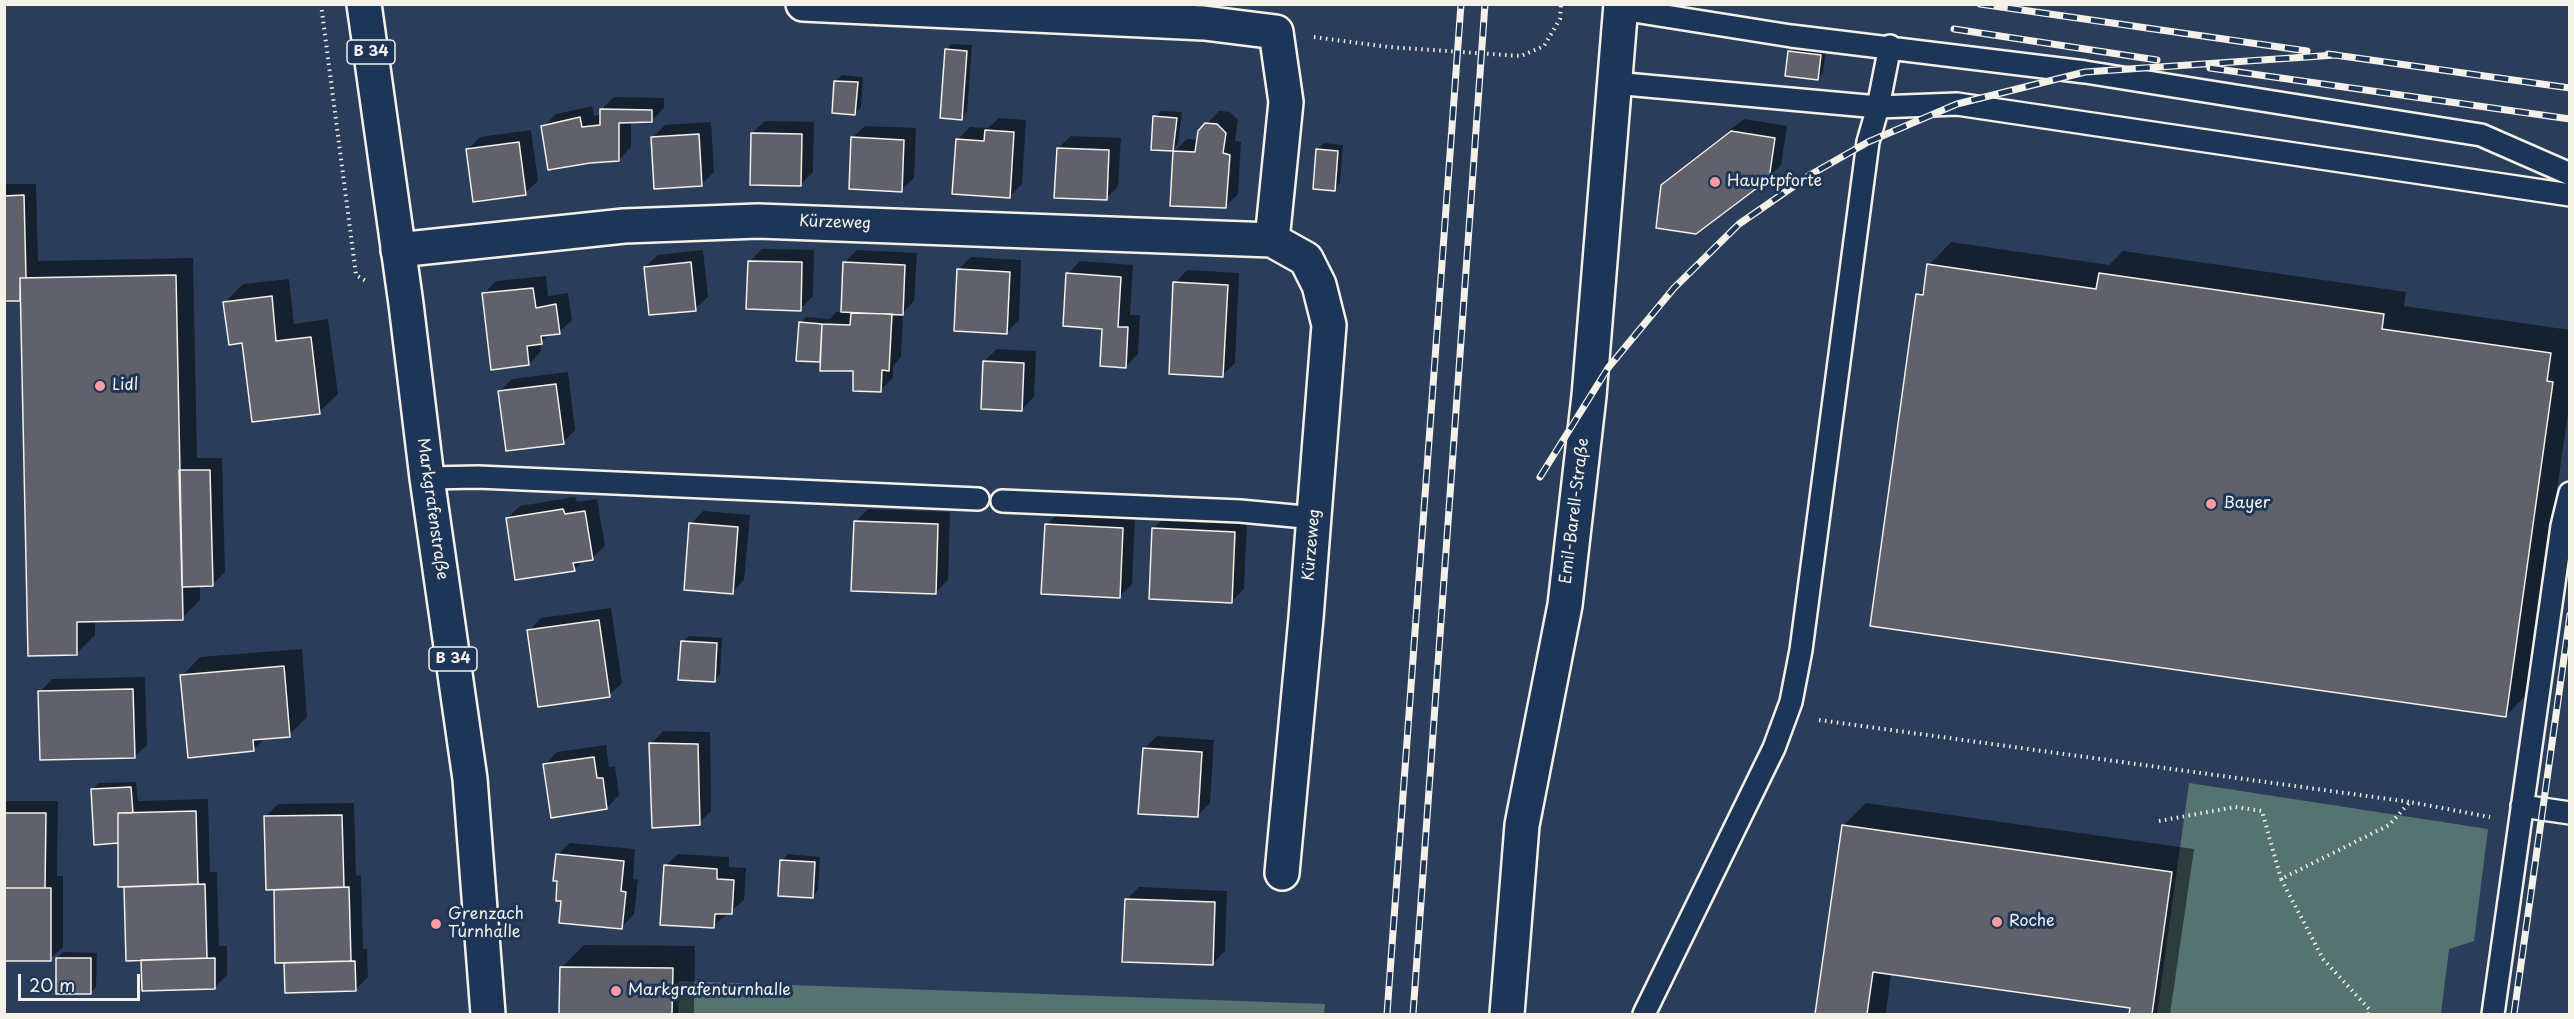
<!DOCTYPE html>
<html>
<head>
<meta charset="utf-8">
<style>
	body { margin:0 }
	#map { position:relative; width:2574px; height:1019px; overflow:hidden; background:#2a3e5b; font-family:"Playpen Sans",sans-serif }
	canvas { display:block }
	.frame { position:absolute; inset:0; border:6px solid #f4f1e8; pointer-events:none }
	.scale { position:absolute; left:18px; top:974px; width:122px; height:27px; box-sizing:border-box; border:3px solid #f4f1e8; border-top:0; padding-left:8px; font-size:18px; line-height:21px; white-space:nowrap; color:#f4f1e8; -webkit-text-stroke:4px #1d3557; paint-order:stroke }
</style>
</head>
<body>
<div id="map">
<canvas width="2574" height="1019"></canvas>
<div class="frame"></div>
<div class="scale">20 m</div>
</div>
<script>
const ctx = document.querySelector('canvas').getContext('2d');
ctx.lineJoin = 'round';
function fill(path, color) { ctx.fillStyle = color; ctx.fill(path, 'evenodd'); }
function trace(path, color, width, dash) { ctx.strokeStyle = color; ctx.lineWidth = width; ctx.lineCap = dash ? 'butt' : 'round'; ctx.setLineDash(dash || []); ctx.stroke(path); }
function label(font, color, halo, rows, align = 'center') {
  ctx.font = font + ' "Playpen Sans",sans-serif'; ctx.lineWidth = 6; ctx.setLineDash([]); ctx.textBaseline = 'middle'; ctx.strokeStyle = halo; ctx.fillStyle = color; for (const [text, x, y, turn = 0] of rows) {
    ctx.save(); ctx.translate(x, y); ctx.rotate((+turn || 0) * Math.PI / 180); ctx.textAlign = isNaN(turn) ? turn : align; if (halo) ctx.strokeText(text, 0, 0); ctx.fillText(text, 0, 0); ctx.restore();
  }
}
const green = new Path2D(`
	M2189 783 2488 829 2474 941 2449 949 2441 1014H2157Z
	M679 981 1325 1004 1324 1014H678Z`);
const shadow = new Path2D(`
	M952 44 972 45 967 112 961 118 946 50Z
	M1796 46 1826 49 1823 73 1817 79 1790 52Z
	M842 75 863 77 861 107 855 113 836 81Z
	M614 97 664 98V108L651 121H631V147L619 160 543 127 556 114 592 106 594 116 602 114V109Z
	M1161 111 1182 112 1178 144 1172 150 1155 117Z
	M1219 111 1230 112 1238 120 1235 141 1241 142 1238 194 1226 206 1174 152 1187 139 1198 140 1199 132Z
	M999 118 1026 120 1022 184 1010 196 958 139 970 127 988 128Z
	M1744 119 1787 126 1781 165 1768 178 1663 185 1676 172Z
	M765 121 814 122 813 172 801 184 752 133Z
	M711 122 714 172 701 185 653 137 665 125Z
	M865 126 916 128 914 178 901 190 852 138Z
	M531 130 538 181 525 193 468 149 480 137Z
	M1071 136 1121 138 1118 186 1106 199 1058 148Z
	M1324 143 1343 145 1340 183 1334 189 1317 149Z
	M4 184H36L38 261 193 258 197 458H222L225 572 213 584 200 585V600L182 618 95 620V635L77 653 22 300H4Z
	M1951 242 2109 265 2123 251 2406 292 2404 306 2570 330V399L2528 693 2506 716 1918 295 1925 288 1929 265Z
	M762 249 814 250 813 296 800 309 749 262Z
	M703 250 708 297 695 309 645 267 658 255Z
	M857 250 917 253 914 301 903 313 901 357 893 366V378L880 390 855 370 822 358 819 361 800 323 806 317 830 319 836 312H842L844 263Z
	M971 257 1021 260 1019 320 1006 333 959 269Z
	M1080 261 1133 265 1130 315H1140L1138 354 1125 367 1104 327 1068 274Z
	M1187 270 1239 273 1235 363 1222 375 1175 283Z
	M546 276 548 296 568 293 572 320 559 332 551 333 540 343 541 351 529 364 483 294 496 281Z
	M289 279 294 324 328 319 338 394 319 412 243 341 225 302 243 284Z
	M997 349 1036 351 1034 397 1022 409 984 361Z
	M568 372 575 430 563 443 500 391 512 379Z
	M575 497 577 502 597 499 605 546 592 558 584 560 574 570 507 518 520 506Z
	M868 509 950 512 948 580 935 593 856 521Z
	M703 511 750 515 744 580 732 592 691 524Z
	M1059 512 1135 516 1132 584 1120 596 1047 525Z
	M1166 516 1247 520 1244 589 1231 602 1153 529Z
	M611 608 622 683 609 695 529 631 541 618Z
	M689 636 722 638 720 674 714 680 683 642Z
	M302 649 307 717 289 735 266 737 253 750 182 676 200 657Z
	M145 677 147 745 134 757 40 692 52 679Z
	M663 731 710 732 711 811 699 823 651 744Z
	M1157 736 1214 740 1210 803 1197 816 1144 749Z
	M606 745 609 767 615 766 619 795 607 808 545 765 557 752Z
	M136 782 138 801 208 799 210 872H217L219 946H227V975L214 988 143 959H128L126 885 120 842 93 789 99 783Z
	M4 801H58L57 876H63V947L50 959H4Z
	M354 803 356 876 361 875 363 949H367L368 977 355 990 286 992 285 962 277 961 275 889 265 817 278 804Z
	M1866 803 2194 849 2170 1014H2130L2132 1007 1891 974 1886 1014H1817L1843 826Z
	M570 843 635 849 633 879 638 880 634 914 622 927 563 900 557 855Z
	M678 854 729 857V867L746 868 744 900 713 926 665 866Z
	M788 854 820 857 818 890 812 896 782 860Z
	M1139 887 1227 891 1225 951 1212 964 1126 900Z
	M584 945 695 946 694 1014H561L562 967Z
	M63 952 97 953 96 987 90 993 57 958Z`);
const building = new Path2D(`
	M945 49 967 51 962 120 940 118Z
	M1788 51 1821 55 1818 80 1785 76Z
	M834 81 858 82 855 115 832 113Z
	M600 109 652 110V122L619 123V161L590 163 548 170 541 126 580 117 582 127 600 125Z
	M1153 116 1177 118 1173 151 1151 150Z
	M1205 123 1217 124 1226 133 1223 153 1230 155 1226 208 1170 206 1173 151 1195 152 1198 131Z
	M985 130 1014 132 1010 198 952 194 956 139 984 141Z
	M1731 131 1775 138 1769 179 1696 234 1656 228 1661 185Z
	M751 133 802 134 801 186 750 185Z
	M699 134 702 186 654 189 651 137Z
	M851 137 904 140 902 192 849 189Z
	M519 142 526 195 473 202 466 149Z
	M1057 148 1109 150 1107 200 1054 198Z
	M1316 149 1338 151 1335 191 1313 189Z
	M24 195 26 278H20V301H4V196Z
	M748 261 802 262 801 311 746 309Z
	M691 262 696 311 649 315 644 267Z
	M843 262 905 265 903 315 841 312Z
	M1927 264 2096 289 2099 273 2384 314 2382 329 2551 353 2547 381 2553 382 2506 717 1870 626 1916 294 1923 295Z
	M957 269 1010 272 1007 334 954 331Z
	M1066 273 1121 277 1118 327H1128L1126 368 1100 366 1102 329 1063 326Z
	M176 275 183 620 77 622V655L28 656 20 278Z
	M1173 282 1228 285 1223 377 1169 374Z
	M533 288 536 308 556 304 560 334 541 336 542 344 527 346 529 365 491 370 482 293Z
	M272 296 276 341 311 337 320 414 252 422 242 343 229 345 223 302Z
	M851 313 892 314 889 371 882 370 881 392 853 391V371H820L822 324 850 325Z
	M799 322 822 324 820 362 796 361Z
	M983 361 1024 363 1022 411 981 409Z
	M556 384 564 444 506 451 498 391Z
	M179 470H210L213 586 182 587Z
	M563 509 565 514 585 511 593 560 573 563 575 571 515 580 506 518Z
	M854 521 938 524 936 594 851 591Z
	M689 523 738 527 733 594 684 590Z
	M1045 524 1123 528 1120 598 1041 594Z
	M1152 528 1235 532 1232 603 1149 599Z
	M599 620 610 697 538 707 527 630Z
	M681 641 717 643 715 682 678 680Z
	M284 666 290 737 253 740 254 751 188 758 180 675Z
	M133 689 135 758 40 760 38 691Z
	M649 743 698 744 700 825 652 828Z
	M1143 748 1202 752 1198 817 1138 814Z
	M594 757 597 778H603L607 809 551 818 543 764Z
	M131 787 133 813H118V843L94 845 91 789Z
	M196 811 198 884 118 887V813Z
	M4 813H46L45 888H4Z
	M342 815 344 887 266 890 264 816Z
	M1842 825 2172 872 2152 1014H2129L2130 1008 1873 972 1867 1014H1815Z
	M556 854 624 861 621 891 626 892 622 929 559 923 561 901H556L557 881H553Z
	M780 860 815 862 813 898 778 896Z
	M664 865 717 869V879L734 880 732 914H715L714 928 660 925Z
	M205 884 207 958 126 961 124 887Z
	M349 887 351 961 275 963 274 890Z
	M4 888H51V961H4Z
	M1125 899 1215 902 1213 965 1122 962Z
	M56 958H91V994H56Z
	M215 958V989L142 991 141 960Z
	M355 961 356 991 285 993 284 963Z
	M560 967 673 968 672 1014H559Z`);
const path = new Path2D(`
	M321 4 356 275 366 281
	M1314 37 1388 47 1521 56 1544 46 1560 19 1561 4
	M1819 720 2410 802
	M2159 821 2235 807 2262 811 2281 879
	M2369 1014 2370 1010 2323 959 2281 879 2389 825 2410 802 2490 817`);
const lane = new Path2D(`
	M1621 9 1791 36 2085 72 2481 135 2570 174
	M1614 83 1878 107 1957 104 2570 195
	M427 478 478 477 978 499
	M1002 501 1240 511 1315 518
	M2522 806 2570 813
	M1644 1014 1774 748 1791 702 1801 650 1868 142 1878 107 1890 46
	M2493 1014 2562 526 2570 493`);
const street = new Path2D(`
	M803 4 1204 23 1276 32 1286 102 1272 240
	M398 250 624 226 758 221 1272 240 1306 259 1319 285 1329 325 1306 618 1282 873
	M1507 1014 1522 825 1565 605 1589 396 1621 4`);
const primary = new Path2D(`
	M364 4 406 304 427 478 470 779 488 1014`);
const rail = new Path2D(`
	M1980 4 2307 51
	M1954 29 2157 60
	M2328 54 2570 88
	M2210 68 2570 119
	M1540 477 1608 368 1674 288 1739 224 1810 175 1868 142 1957 104 2085 72 2336 55
	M1387 1014 1461 4
	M1413 1014 1485 4
	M2514 1014 2570 615`);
const markers = [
	[1715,182,6,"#ff9aa2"],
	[100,386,6,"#ff9aa2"],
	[2211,504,6,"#ff9aa2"],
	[1997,922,6,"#ff9aa2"],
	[436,924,6,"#ff9aa2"],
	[616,991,6,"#ff9aa2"]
];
const shields = [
	[371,52,48],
	[453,659,48]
];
const shieldNames = [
	["B 34",371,52],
	["B 34",453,659]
];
const poiNames = [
	["Hauptpforte",1727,182],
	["Lidl",112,386],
	["Bayer",2223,504],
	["Grenzach",448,915],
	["Turnhalle",448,933],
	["Roche",2009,922],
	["Markgrafenturnhalle",628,991]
];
const streetNames = [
	["Kürzeweg",835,223,2],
	["Markgrafenstraße",432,509,82],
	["Emil-Barell-Straße",1575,511,-83],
	["Kürzeweg",1312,545,-85]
];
fill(green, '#557371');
fill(shadow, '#0007');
fill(building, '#60616a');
trace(building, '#f4f1e8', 1.5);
trace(lane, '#f4f1e8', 26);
trace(street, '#f4f1e8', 38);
trace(primary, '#f4f1e8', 38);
trace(path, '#f4f1e8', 4, [1.5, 4.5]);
trace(lane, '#1d3557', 21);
trace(street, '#1d3557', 33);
trace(primary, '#1d3557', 33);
trace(rail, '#f4f1e8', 7);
trace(rail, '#1d3557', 4.5, [14]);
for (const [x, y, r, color] of markers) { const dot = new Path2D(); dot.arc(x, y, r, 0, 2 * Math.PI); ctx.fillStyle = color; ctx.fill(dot); trace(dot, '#1d3557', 2); }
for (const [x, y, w] of shields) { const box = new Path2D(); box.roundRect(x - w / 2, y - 12, w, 24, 4.5); ctx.fillStyle = '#1d3557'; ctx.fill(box); trace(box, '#f4f1e8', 1.5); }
label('bold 15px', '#f4f1e8', null, shieldNames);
label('16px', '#f4f1e8', '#1d3557', poiNames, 'left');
label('16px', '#f4f1e8', '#1d3557', streetNames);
</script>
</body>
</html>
